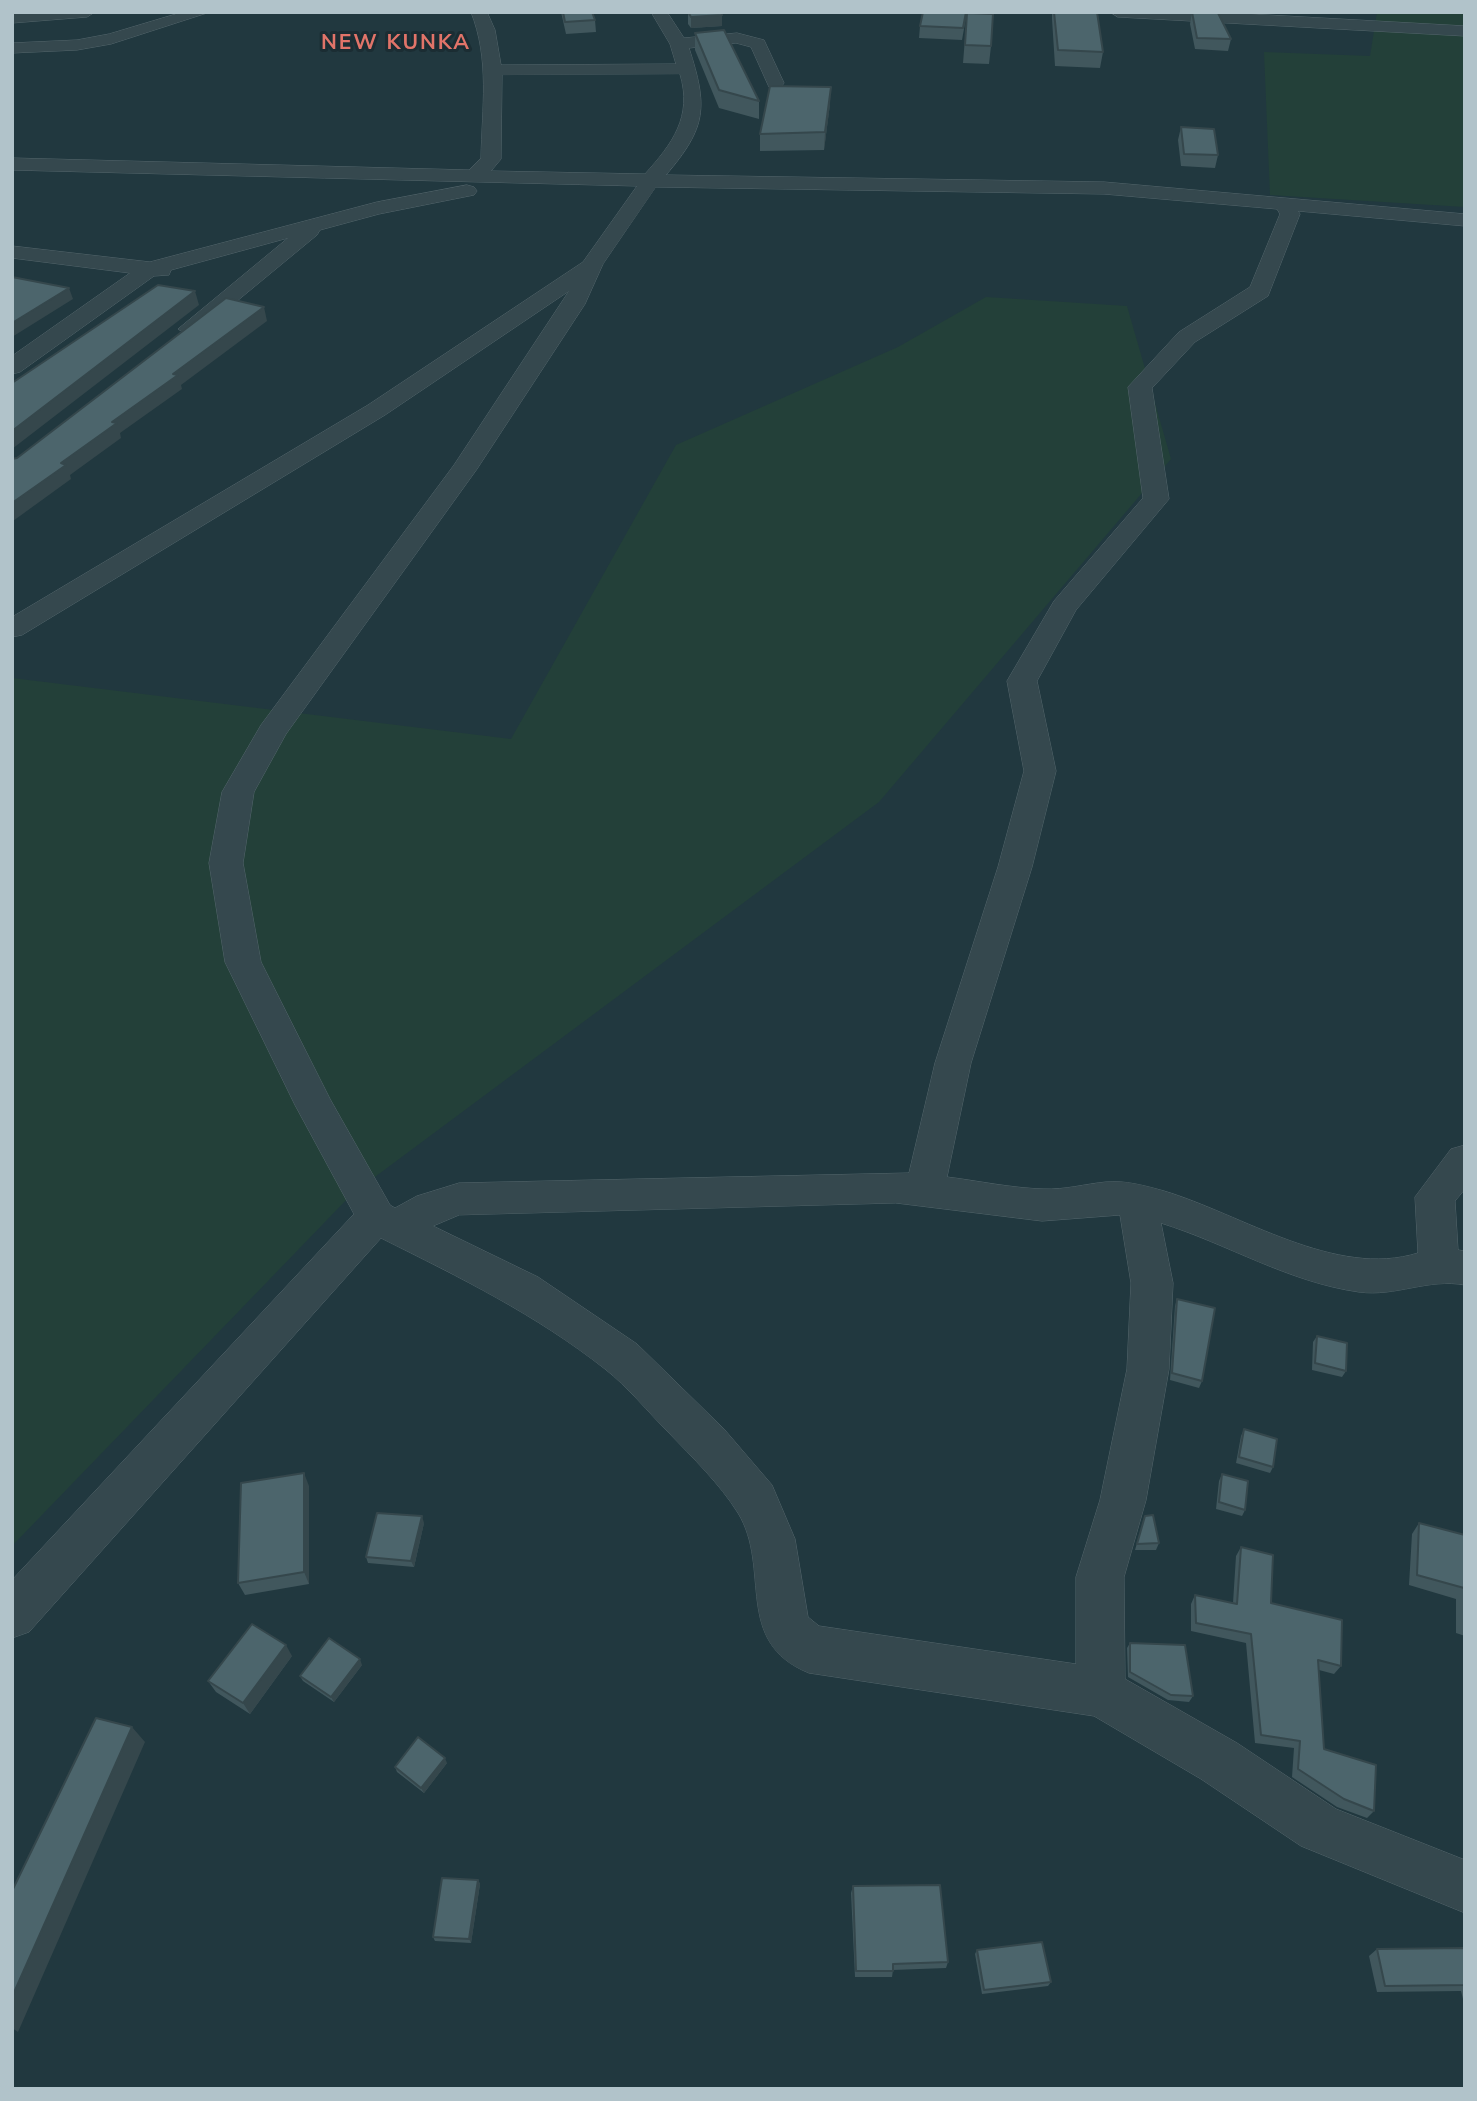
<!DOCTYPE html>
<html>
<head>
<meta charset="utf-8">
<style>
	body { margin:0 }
	#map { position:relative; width:1477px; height:2101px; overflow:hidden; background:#21383f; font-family:Mulish,sans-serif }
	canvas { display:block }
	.frame { position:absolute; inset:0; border:14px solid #b1c3ca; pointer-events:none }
</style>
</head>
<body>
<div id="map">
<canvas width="1477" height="2101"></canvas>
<div class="frame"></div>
</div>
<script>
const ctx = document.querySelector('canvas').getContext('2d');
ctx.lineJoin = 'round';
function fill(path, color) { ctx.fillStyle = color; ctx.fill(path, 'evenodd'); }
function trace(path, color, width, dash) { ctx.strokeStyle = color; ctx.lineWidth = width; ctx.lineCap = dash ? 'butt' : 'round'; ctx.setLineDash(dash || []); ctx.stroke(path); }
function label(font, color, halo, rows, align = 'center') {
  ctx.font = font + ' Mulish,sans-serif'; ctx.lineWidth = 6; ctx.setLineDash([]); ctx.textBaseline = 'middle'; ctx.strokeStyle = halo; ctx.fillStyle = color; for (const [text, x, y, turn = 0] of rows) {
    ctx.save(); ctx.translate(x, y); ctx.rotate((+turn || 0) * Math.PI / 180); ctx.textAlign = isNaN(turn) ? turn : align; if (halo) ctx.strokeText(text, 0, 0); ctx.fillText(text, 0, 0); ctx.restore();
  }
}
const green = new Path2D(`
	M1377 12H1465V207L1270 195 1264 52 1370 56Z
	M986 297 1127 306 1171 459 879 802 352 1194 12 1546V678L511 739 676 445 898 347Z`);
const minor = new Path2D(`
	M95 12 87 17 12 23V13Z
	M183 12H210L111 44 77 50 12 53V43L77 40 109 34Z
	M471 12H487L495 30 501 65 676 64 670 44 651 12H667L684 38 737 33 764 40 784 83 781 87H769L751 47 736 43 689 48C708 107 707 127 666 175L1104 182 1465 214V226L1298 211 1300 214 1268 296 1195 342 1152 388 1169 499 1076 610 1037 681 1056 771 1032 867 971 1063 947 1177C979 1181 1011 1188 1043 1189 1065 1190 1085 1184 1106 1182 1124 1180 1146 1186 1164 1191 1241 1214 1336 1279 1418 1253L1415 1197 1451 1149 1465 1145V1189L1455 1201 1458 1250 1465 1251V1285C1428 1278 1396 1297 1359 1292 1288 1282 1228 1244 1161 1223L1173 1283 1169 1369 1146 1500 1124 1577 1125 1679 1237 1743 1336 1809 1465 1860V1913L1301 1846 1201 1779 1094 1716 809 1673C732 1642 772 1568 738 1513 720 1484 692 1457 669 1433 648 1412 628 1387 605 1369 535 1314 461 1278 381 1238L29 1632 12 1638V1580L354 1214 295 1105 225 962 209 863 222 792 261 725 454 465 569 291 385 415 22 635 12 637V617L368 405 583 262 637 186 12 170V158L469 170 481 158C482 108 490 60 471 12ZM680 74C693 117 672 144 645 174L491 171 501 159 502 75ZM656 187 1104 194 1277 209 1280 214 1250 287 1179 332 1128 387 1143 498 1054 601 1007 681 1024 771 998 867 935 1063 909 1173 459 1183 417 1196 395 1208 390 1205 330 1099 261 962 243 863 254 792 286 734 477 469 585 304 603 264ZM896 1203 1042 1221 1120 1215 1131 1283 1127 1369 1100 1500 1076 1577V1664L819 1626 808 1617 795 1539 772 1485 724 1429 637 1344 538 1277 433 1226 459 1215Z
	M1110 12H1214L1465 26V36L1118 17Z
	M467 185 474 187 477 191 474 195 379 214 320 230 317 235 197 334 189 336 178 329 288 238 171 270 169 275 154 276 20 372 12 374V356L130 273 12 258V246L150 262 377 202Z`);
const wall = new Path2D(`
	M561 12H592L595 20 596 32 566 34Z
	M688 12 722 15V26L691 28 688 24Z
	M967 12 962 40 919 38 920 26Z
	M1052 12H1097L1103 52 1100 68 1055 66 1052 19Z
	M1192 12 1231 39 1228 51 1195 49 1190 24Z
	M967 13 991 46 989 64 963 63Z
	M695 33 759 101V119L719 108 695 50Z
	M830 104 824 150 760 151V134Z
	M1181 127 1218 155 1215 168 1181 166 1178 140Z
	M1177 1299 1202 1381 1199 1388 1170 1380 1175 1306Z
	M1317 1336 1346 1371 1342 1377 1312 1370 1313 1342Z
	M1244 1429 1273 1467 1270 1473 1236 1463 1241 1436Z
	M1222 1474 1245 1510 1242 1516 1216 1509 1219 1481Z
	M309 1486V1584L245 1595 238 1583Z
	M1145 1516 1159 1543 1156 1550H1135Z
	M424 1523 414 1567 368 1563 366 1557Z
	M1419 1523 1465 1535V1636L1456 1633V1599L1409 1585 1412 1534Z
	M1241 1547 1271 1603 1341 1666 1334 1674 1319 1670 1324 1749 1374 1811 1367 1818 1337 1807 1292 1777 1294 1748 1255 1743 1246 1643 1191 1631V1604L1195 1595 1233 1603 1236 1556Z
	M1130 1643 1193 1696 1189 1702 1168 1700 1128 1677 1127 1648Z
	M292 1656 250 1714 216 1692 208 1681Z
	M362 1665 334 1702 303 1681 300 1676Z
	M447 1763 424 1793 397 1772 395 1767Z
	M478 1880 480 1884 471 1943 435 1941 433 1937Z
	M853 1886 948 1962 946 1968 893 1970 892 1977H855L851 1893Z
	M1465 1948V2000L1463 1999 1461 1991 1377 1992 1369 1956 1377 1949Z
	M977 1950 1051 1982 1048 1986 982 1994 975 1954Z`);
const shadedWall = new Path2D(`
	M722 15V26L691 28V17Z
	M831 87 830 104 824 150 825 132Z
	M69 288 73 299 12 337V323Z
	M195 291 199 305 12 449V431Z
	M264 307 267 321 181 385 182 389 120 433 121 438 70 475 71 479 13 521 14 525 12 527V503L112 422 173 374Z
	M304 1473 309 1486V1584L304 1572Z
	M422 1516 424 1523 414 1567 411 1561Z
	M286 1645 292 1656 250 1714 243 1703Z
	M360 1659 362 1665 334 1702 331 1697Z
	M132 1727 145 1742 18 2032 12 2028V1997Z
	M445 1758 447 1763 424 1793 421 1788Z
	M478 1880 480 1884 471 1943 469 1939Z`);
const building = new Path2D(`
	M563 12H592L595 20 565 22Z
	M688 12H721L722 15 691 17Z
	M923 12H966L963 28 920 26Z
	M1054 12H1097L1103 52 1058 50Z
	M1192 12 1218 13 1231 39 1197 38Z
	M967 13 993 14 991 46 965 45Z
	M724 30 759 101 719 90 695 33Z
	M770 86 831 87 825 132 760 134Z
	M1181 127 1214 129 1218 155 1184 154Z
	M12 277 69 288 12 323Z
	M158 285 195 291 12 431V383Z
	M226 298 264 307 173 374 178 375 112 422 117 423 61 463 66 465 12 503V459L17 458Z
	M1177 1299 1215 1308 1202 1381 1172 1373Z
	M1317 1336 1347 1343 1346 1371 1315 1363Z
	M1244 1429 1277 1439 1273 1467 1239 1457Z
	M304 1473V1572L238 1583 241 1483Z
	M1222 1474 1248 1481 1245 1510 1219 1502Z
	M377 1513 422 1516 411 1561 366 1557Z
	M1153 1515 1159 1543 1137 1544 1145 1516Z
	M1419 1523 1465 1535V1620L1464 1588 1417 1575Z
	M1241 1547 1273 1555 1271 1603 1342 1620 1341 1666 1318 1660 1324 1749 1376 1765 1374 1811 1344 1799 1298 1769 1300 1741 1261 1735 1251 1634 1196 1623 1195 1595 1237 1604Z
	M252 1624 286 1645 243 1703 208 1681Z
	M329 1638 360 1659 331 1697 300 1676Z
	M1130 1643 1185 1645 1193 1696 1171 1695 1130 1672Z
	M96 1718 132 1727 12 1997V1891Z
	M418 1737 445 1758 421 1788 395 1767Z
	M442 1878 478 1880 469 1939 433 1937Z
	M940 1885 948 1962 893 1964V1971H856L853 1886Z
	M1042 1942 1051 1982 984 1990 977 1950Z
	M1465 1948V1985L1385 1986 1377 1949Z`);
const farDistrictnames = [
	["NEW KUNKA",396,43]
];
fill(green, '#234039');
trace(minor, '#54666c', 1);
fill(minor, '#35484e');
fill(wall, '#41575d');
fill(shadedWall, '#35474c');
fill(building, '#4c656c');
trace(building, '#35474c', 2);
ctx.letterSpacing = '2px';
label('bold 21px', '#e17469', '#1b2d33', farDistrictnames);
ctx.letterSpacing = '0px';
</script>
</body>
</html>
